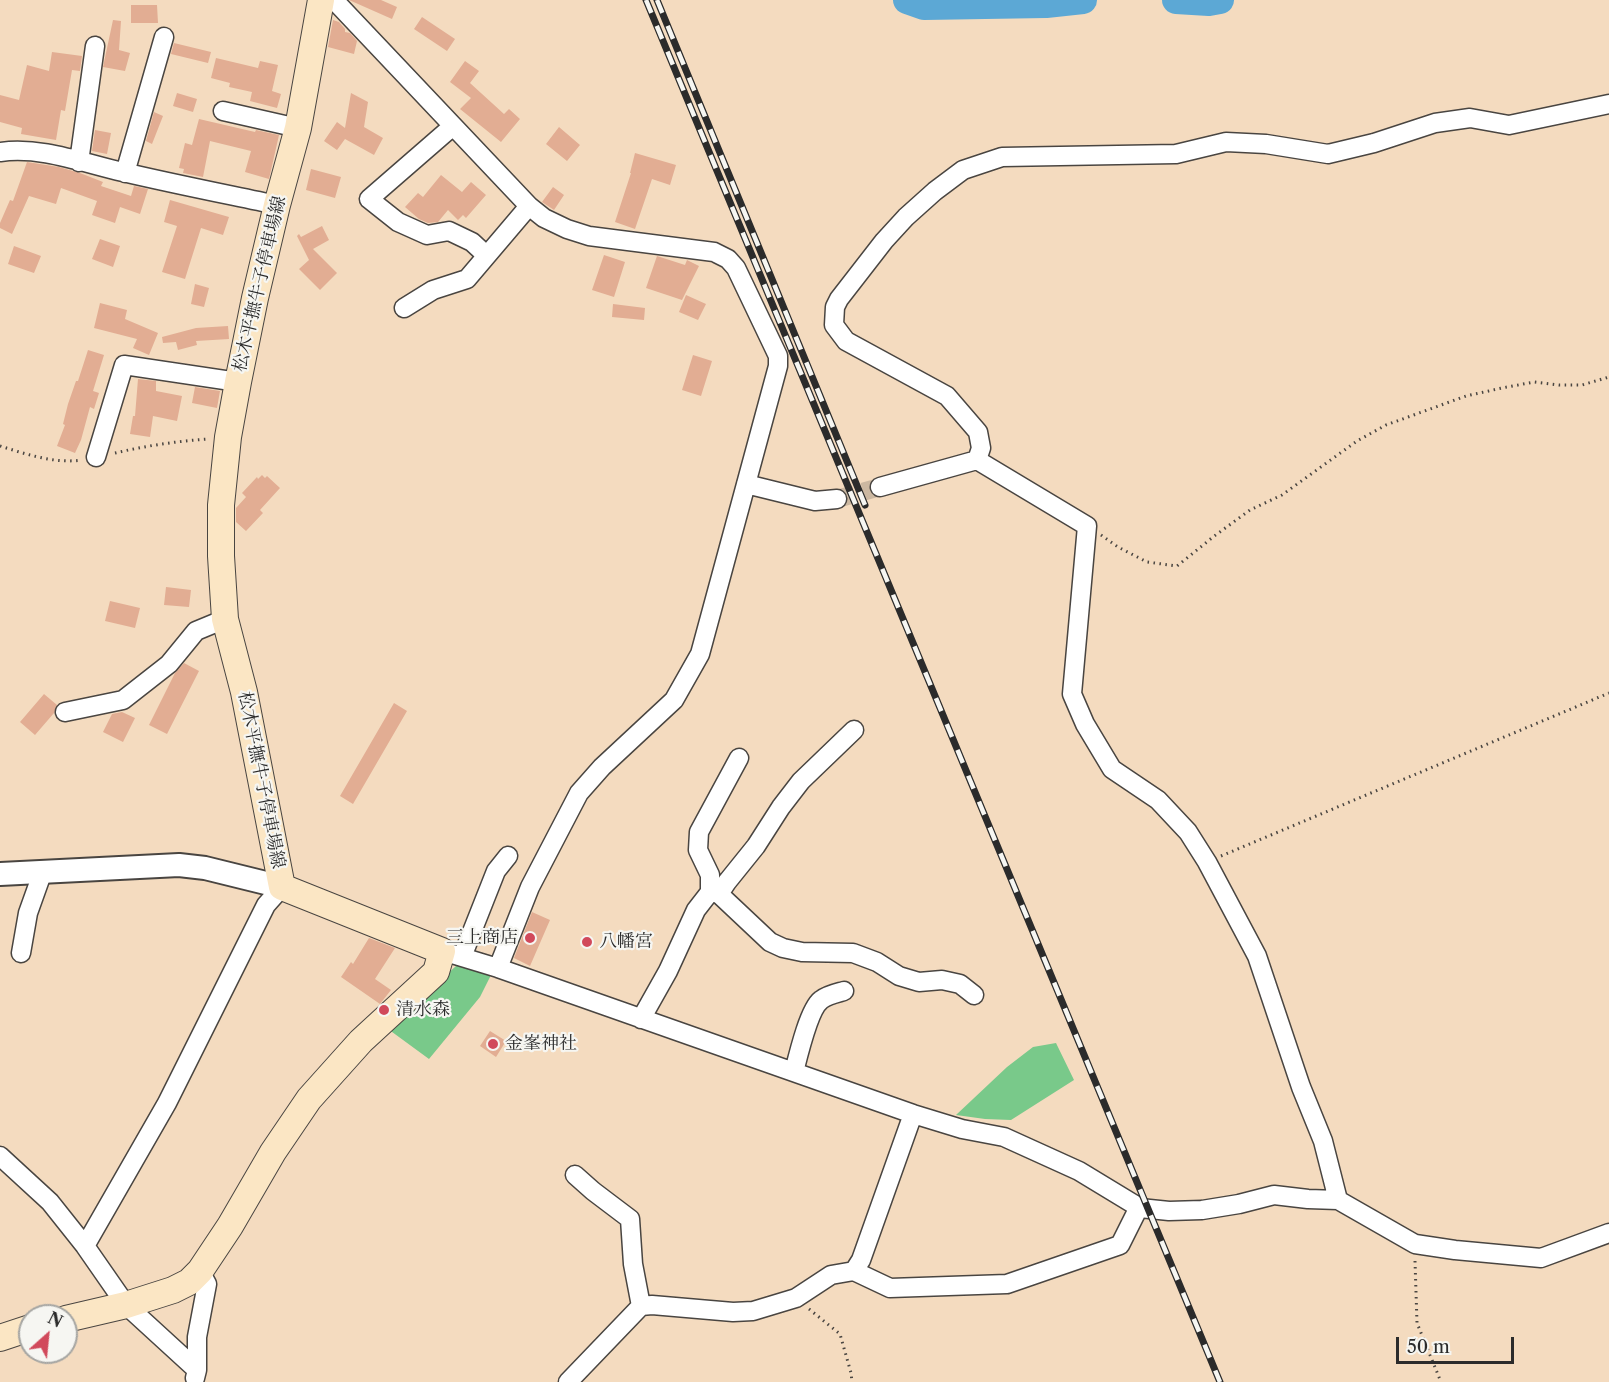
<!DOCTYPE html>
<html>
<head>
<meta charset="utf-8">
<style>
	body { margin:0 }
	#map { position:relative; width:1609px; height:1382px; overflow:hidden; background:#f4dbbf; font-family:"Libre Caslon Text",serif }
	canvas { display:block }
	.north { position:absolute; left:18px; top:1304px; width:60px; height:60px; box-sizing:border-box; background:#f6f6f2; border:2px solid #a5a5a2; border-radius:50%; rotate:27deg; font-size:16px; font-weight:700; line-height:24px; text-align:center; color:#2b2b2b }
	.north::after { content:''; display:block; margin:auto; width:21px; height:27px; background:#d1495b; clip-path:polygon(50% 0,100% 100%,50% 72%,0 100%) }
	.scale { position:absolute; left:1396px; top:1337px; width:118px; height:27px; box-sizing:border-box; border:3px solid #2b2b2b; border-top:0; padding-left:8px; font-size:18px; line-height:21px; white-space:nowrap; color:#2b2b2b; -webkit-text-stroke:4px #f6f6f2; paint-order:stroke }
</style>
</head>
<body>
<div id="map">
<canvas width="1609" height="1382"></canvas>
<div class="north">N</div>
<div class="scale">50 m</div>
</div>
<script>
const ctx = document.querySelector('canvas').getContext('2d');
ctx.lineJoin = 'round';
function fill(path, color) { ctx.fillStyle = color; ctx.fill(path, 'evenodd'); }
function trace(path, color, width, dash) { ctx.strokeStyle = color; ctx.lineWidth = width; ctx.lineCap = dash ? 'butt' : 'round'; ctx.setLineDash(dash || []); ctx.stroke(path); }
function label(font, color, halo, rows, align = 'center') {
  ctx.font = font + ' "Libre Caslon Text","Noto Serif JP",serif'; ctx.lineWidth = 4.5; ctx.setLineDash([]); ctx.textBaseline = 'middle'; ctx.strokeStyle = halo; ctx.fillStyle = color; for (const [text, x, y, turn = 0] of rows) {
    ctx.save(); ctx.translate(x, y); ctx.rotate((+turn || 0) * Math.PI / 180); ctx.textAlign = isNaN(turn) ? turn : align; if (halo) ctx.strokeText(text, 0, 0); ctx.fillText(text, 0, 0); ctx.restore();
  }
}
const green = new Path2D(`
	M456 966H465L491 975 480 997 429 1059 388 1029Z
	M1056 1043 1074 1080 1011 1120 985 1119 956 1115 1007 1067 1033 1047Z`);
const river = new Path2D(`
	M907 0 924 6 1046 4 1083 0
	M1176 0 1209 2 1220 0`);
const building = new Path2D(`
	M349 0H381L397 7 392 19Z
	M131 5H157L158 23H131Z
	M422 17 455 39 447 51 414 29Z
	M113 20 121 21 119 50 130 53 125 71 103 67Z
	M333 20 339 22 345 29V32L350 33 357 41 354 54 328 47Z
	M174 43 211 52 208 63 171 54Z
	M52 52 82 56 80 71 72 70 65 111 61 110 56 140 21 134 22 128 0 122V95L19 100 27 65 49 71Z
	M216 58 258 68 260 61 278 65 272 91 281 94 277 108 250 101 252 92 229 87 230 83 211 78Z
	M465 61 479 71 470 83 504 114 509 109 520 119 501 142 460 109 471 98 450 82Z
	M177 93 197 99 193 112 173 106Z
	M351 93 368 102 364 127 383 138 374 155 345 139 337 150 324 141 337 122 345 128Z
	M154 112 163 116 152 144 146 141Z
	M199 119 255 132 256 130 279 135 269 179 245 172 251 151 210 141 203 177 183 173 184 169 179 168 185 143 192 145Z
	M559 127 580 145 567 161 546 144Z
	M95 130 111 133 107 154 92 151Z
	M635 153 676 165 670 185 652 179 635 229 615 222 631 173H630Z
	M27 162 59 167 80 173 103 182 101 186 131 196 134 186 148 189 140 214 120 207 115 223 92 215 97 201 61 188 56 204 29 196 12 234 0 228V223L10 200 13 201Z
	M311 169 341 177 335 198 306 190Z
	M441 175 462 192 471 182 486 195 466 218 463 215 458 220 448 210 438 222 428 223 419 219 405 207 418 193 423 197Z
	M553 187 564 195 554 210 542 202Z
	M170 200 229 217 223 235 201 228 185 279 162 272 177 226 164 222Z
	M322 226 329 240 313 249 337 273 320 290 299 269 309 260 297 236 299 234 301 237Z
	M100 239 120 246 113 267 92 259Z
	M14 246 41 256 34 273 8 264Z
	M604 255 625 262 614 297 592 290Z
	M657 256 685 265 687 260 699 266 682 300 646 288Z
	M195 284 209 288 204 307 191 304Z
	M686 295 706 304 698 320 679 312Z
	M100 303 127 310 125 319 158 333 149 355 133 348 137 339 94 328Z
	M613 304 645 308 644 320 612 317Z
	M228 326 229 339 196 341 197 345 178 350 176 342 163 343 162 337 196 328Z
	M88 350 104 355 93 391 99 393 94 409 90 407 81 440 75 453 57 446 65 425 63 424 68 404 76 381H78Z
	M693 355 712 361 701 396 682 390Z
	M138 379 156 381V391L182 396 177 421 153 416 150 437 130 434 133 416H135Z
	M195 387 220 391 217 408 192 403Z
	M262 475 265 478 267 476 280 488 260 510 263 513 246 531 236 522V508L246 497 242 493 257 477 258 479Z
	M166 587 191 590 189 607 164 605Z
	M110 601 140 608 135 628 105 621Z
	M184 663 199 671 167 734 149 725 175 673Z
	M44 694 57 705 54 713 35 735 20 722Z
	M394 703 407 711 353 804 340 796Z
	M122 712 135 718 123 742 103 732 112 714Z
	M532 912 550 920 530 966 514 958Z
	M369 938 395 948 375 979 391 990 380 1004 341 977 351 962 353 964Z
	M490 1031 506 1041 496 1057 480 1046Z`);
const minorTunnel = new Path2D(`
	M837 499 880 487`);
const path = new Path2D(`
	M0 446C26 454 54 464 82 460
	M115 453C145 446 177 441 209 439
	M1101 535 1118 547 1147 562 1177 566 1213 537 1250 510 1282 495 1357 441 1386 425 1466 396 1502 388 1534 382 1559 385H1582L1609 377
	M1221 856 1609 693
	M1415 1261 1417 1323 1441 1382
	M809 1309 840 1334 851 1373 852 1382`);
const minor = new Path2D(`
	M334 0 529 206 544 218 567 229 589 236 714 252 728 259 736 268 778 356V366L700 654 674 700 602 767 579 793 530 887 498 968
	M223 111 298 128
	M453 126 369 199 398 222 427 235 449 231 472 242 486 255
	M0 152C41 146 83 163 123 172 174 184 225 194 277 205
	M79 162 95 46
	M125 173 164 37
	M404 308 433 290 467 279 529 206
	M96 457 124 365 238 382
	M977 460 981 448 978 432 947 396 846 341 834 325 835 307 839 299 884 241 906 217 935 191 963 170 1002 157 1176 154 1226 142 1266 144 1328 154 1374 143 1435 123 1470 118 1509 125 1609 104
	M746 484 815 501 837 499
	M880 487 977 460 1087 526 1072 694 1085 724 1112 769 1158 800 1188 832 1207 862 1257 956 1301 1087 1323 1141 1338 1200
	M65 712 123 700 169 664 196 631 225 619
	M710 892V875L698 850 699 832 739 758
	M719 894 727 882 756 846 781 807 801 781 854 730
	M442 951 498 968 913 1114 962 1129 1004 1137 1079 1171 1140 1208 1169 1211 1202 1210 1239 1204 1274 1195 1308 1199 1338 1200 1415 1244 1455 1250 1541 1258 1609 1233
	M21 953 28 913 43 871
	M462 957 496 871 508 856
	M641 1019 668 971 696 910 710 892 719 894 770 942 783 948 802 952 853 953 877 962 899 976 919 982 942 980 960 984 974 995
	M794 1072C798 1056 809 1009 821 1000 827 995 837 993 844 991
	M0 1156 50 1202 85 1246 126 1305 197 1370
	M575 1175 593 1191 630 1219 633 1264 641 1306
	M85 1246 167 1103 266 905 282 887
	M854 1271 861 1260 913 1114
	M195 1378 197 1370V1337L207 1284 200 1271
	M568 1382 641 1306 652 1305 733 1312 753 1311 796 1298 831 1275 854 1271 890 1288 1007 1284 1120 1245 1136 1213 1140 1208`);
const tertiary = new Path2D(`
	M0 874 179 865 205 868 282 887`);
const secondary = new Path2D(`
	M66 1319 126 1305 173 1290 189 1282 200 1271 230 1226 273 1152 309 1099 361 1041 436 972 442 951 282 887 244 692 225 619 221 556V505L228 437 238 382 255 298 277 205 298 128 321 0
	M0 1338 30 1328`);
const rail = new Path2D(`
	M646 0 1220 1382
	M657 0 865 505`);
const markers = [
	[530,938,6,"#d1495b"],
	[587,942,6,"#d1495b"],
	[384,1010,6,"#d1495b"],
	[493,1044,6,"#d1495b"]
];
const streetNames = [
	["松木平撫牛子停車場線",260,284,-77],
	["松木平撫牛子停車場線",261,780,79]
];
const poiNames = [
	["三上商店",518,938,"right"],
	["八幡宮",599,942],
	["清水森",396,1010],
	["金峯神社",505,1044]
];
fill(green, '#79c98a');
trace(river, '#5ca8d5', 28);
fill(building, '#e2ad93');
trace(minorTunnel, '#ccb8a1', 18, [18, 9]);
trace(minor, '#494541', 21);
trace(tertiary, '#494541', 26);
trace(secondary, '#494541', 28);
trace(path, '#494541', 3, [1.5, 4.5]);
trace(minor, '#fff', 18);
trace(tertiary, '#fff', 22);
trace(secondary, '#fbe6c4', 26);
trace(rail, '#2b2b2b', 7);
trace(rail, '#f6f6f2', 4.5, [14]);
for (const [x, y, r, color] of markers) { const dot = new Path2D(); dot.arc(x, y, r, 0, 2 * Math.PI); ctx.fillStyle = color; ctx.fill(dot); trace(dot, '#f6f6f2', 2); }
label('18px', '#2b2b2b', '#f6f6f2', streetNames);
label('18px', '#2b2b2b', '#f6f6f2', poiNames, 'left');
</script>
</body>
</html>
